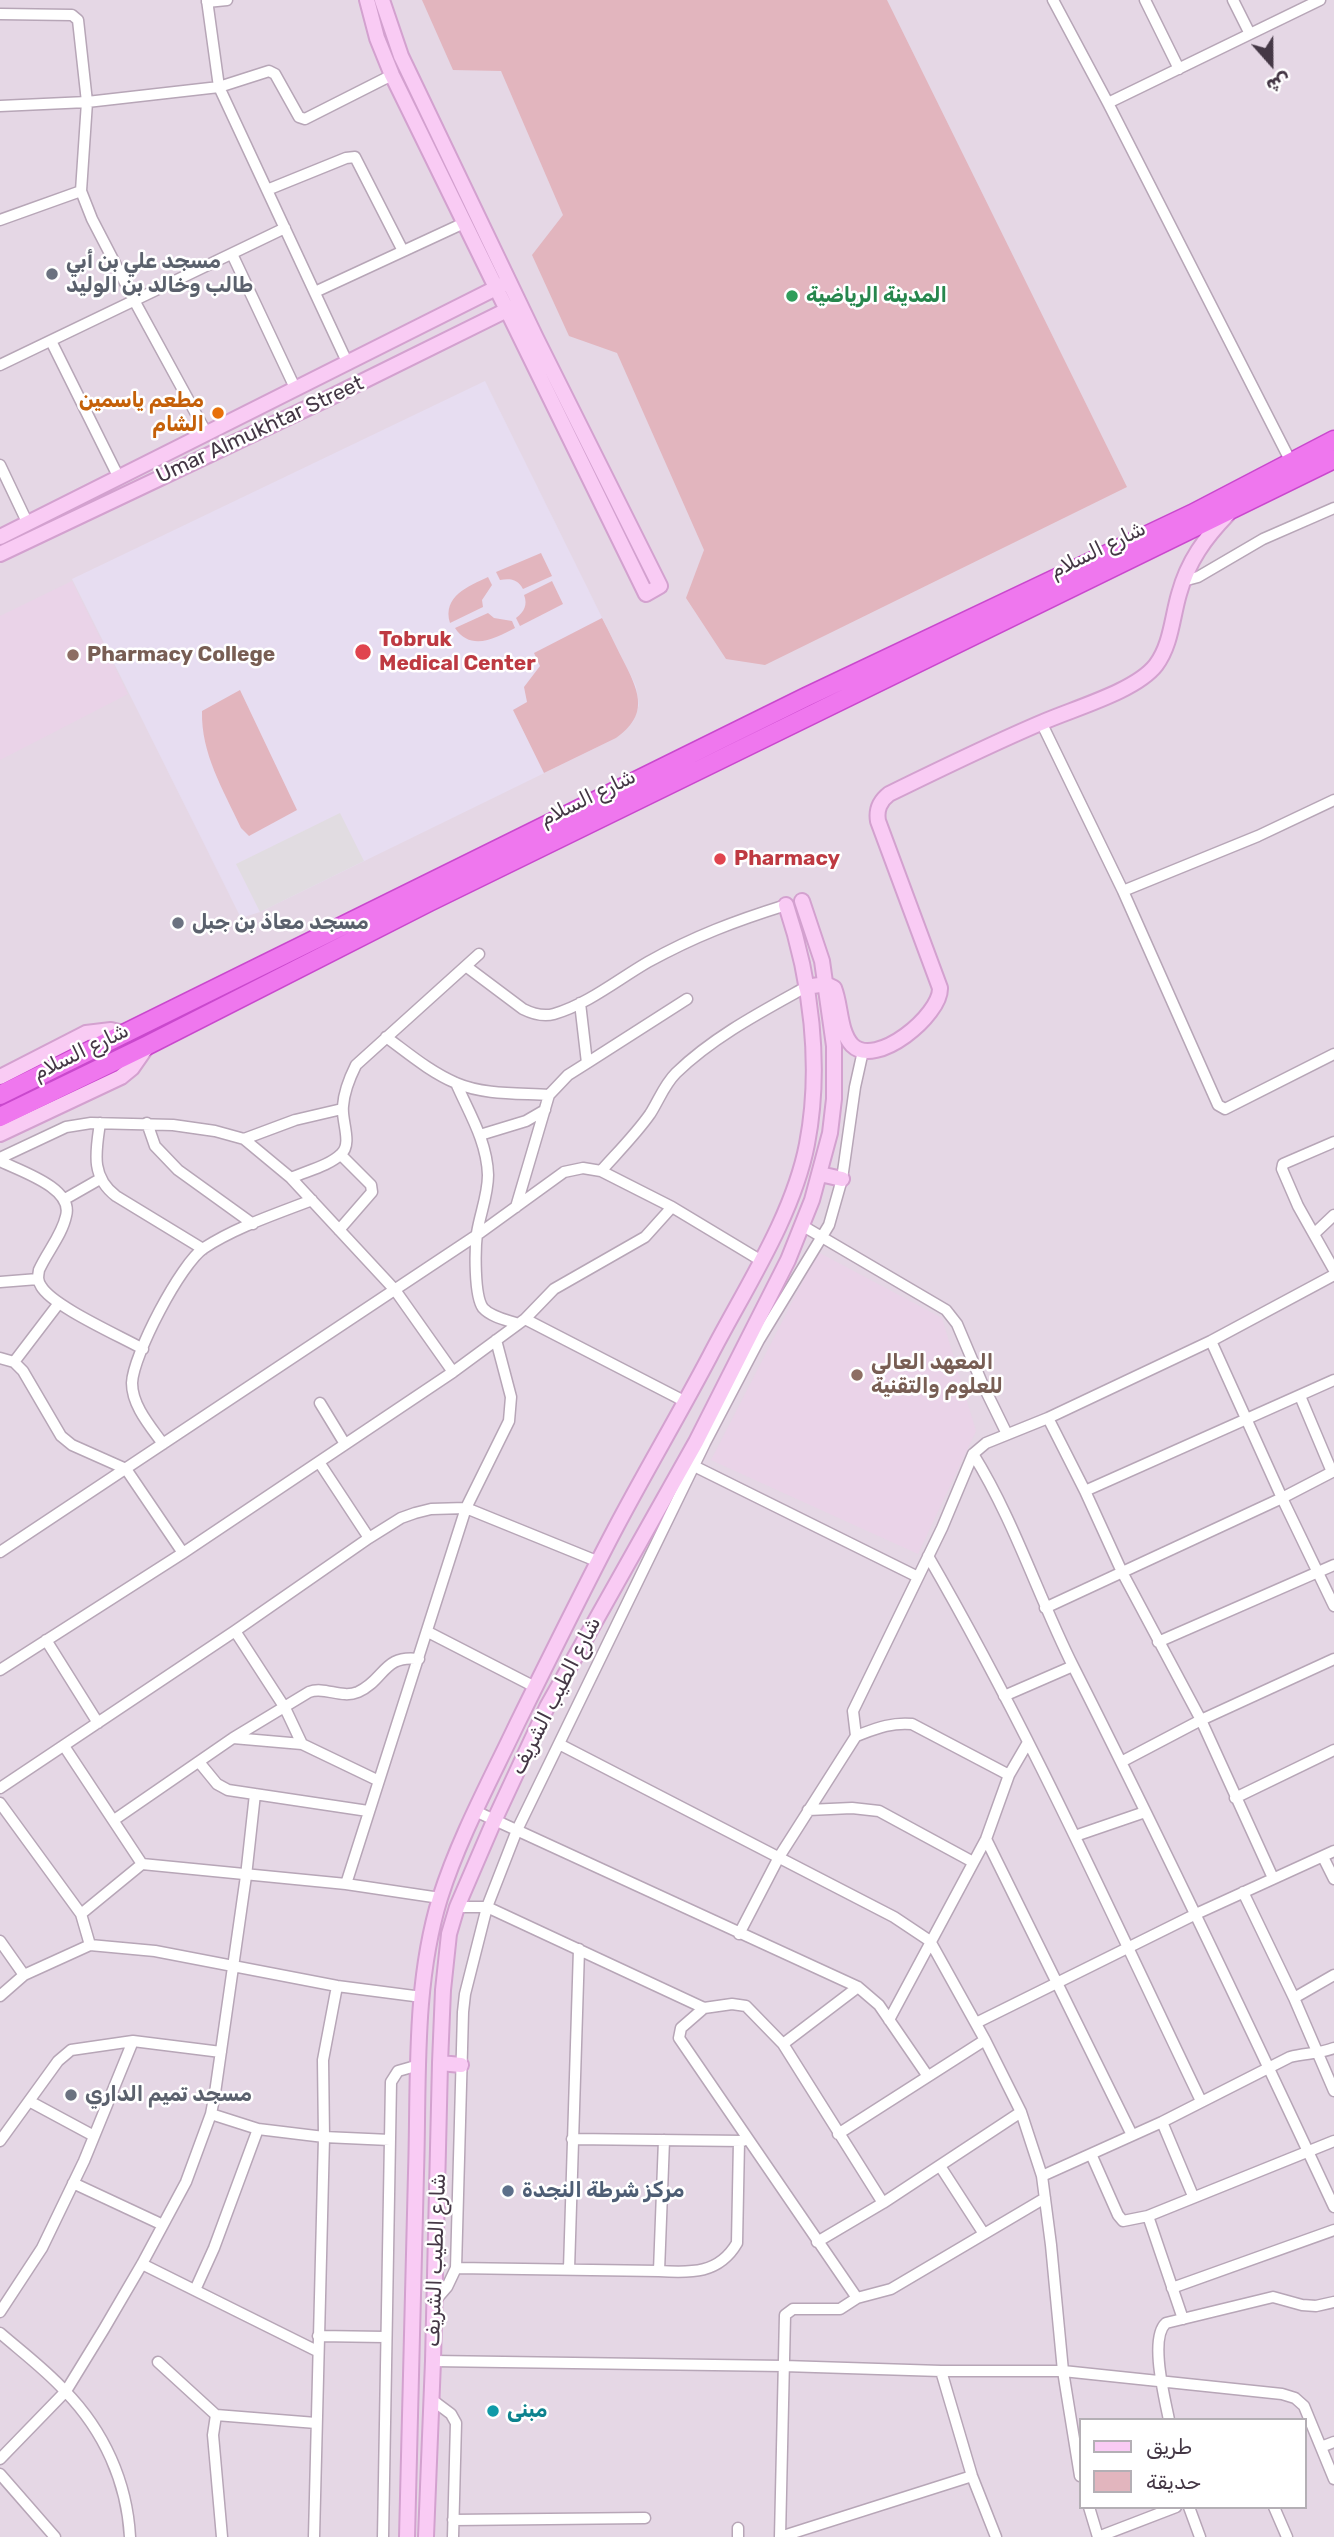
<!DOCTYPE html>
<html>
<head>
<meta charset="utf-8">
<style>
	body { margin:0 }
	#map { position:relative; width:1334px; height:2537px; overflow:hidden; background:#f2e8f2; font-family:Rubik,Cairo,sans-serif }
	canvas { display:block }
	.legend { position:absolute; left:1079px; top:2418px; width:228px; height:91px; box-sizing:border-box; background:#fff; border:2px solid #b4afb5; margin:0; padding:9px 12px; list-style:none; font-size:21px; color:#443745 }
	.legend li { display:flex; align-items:center; gap:14px; height:35px }
	.legend b { width:35px; border:2px solid #b4afb5 }
	.north { position:absolute; left:1236px; top:28px; width:70px; height:70px; -webkit-text-stroke:5px #fff; paint-order:stroke; rotate:159deg; font-size:19px; font-weight:700; line-height:28px; text-align:center; color:#443745 }
	.north::after { content:''; display:block; margin:auto; width:24px; height:32px; background:#443745; clip-path:polygon(50% 0,100% 100%,50% 72%,0 100%) }
</style>
</head>
<body>
<div id="map">
<canvas width="1334" height="2537"></canvas>
<ul class="legend">
<li><b style="height:9px;background:#f9cbf4"></b>طريق</li>
<li><b style="height:19px;background:#e2b5be"></b>حديقة</li>
</ul>
<div class="north">ش</div>
</div>
<script>
const ctx = document.querySelector('canvas').getContext('2d');
ctx.lineJoin = 'round';
function fill(path, color) { ctx.fillStyle = color; ctx.fill(path, 'evenodd'); }
function trace(path, color, width, dash) { ctx.strokeStyle = color; ctx.lineWidth = width; ctx.lineCap = dash ? 'butt' : 'round'; ctx.setLineDash(dash || []); ctx.stroke(path); }
function label(font, color, halo, rows, align = 'center') {
  ctx.font = font + ' Rubik,Cairo,sans-serif'; ctx.lineWidth = 5; ctx.setLineDash([]); ctx.textBaseline = 'middle'; ctx.strokeStyle = halo; ctx.fillStyle = color; for (const [text, x, y, turn = 0] of rows) {
    ctx.save(); ctx.translate(x, y); ctx.rotate((+turn || 0) * Math.PI / 180); ctx.textAlign = isNaN(turn) ? turn : align; if (halo) ctx.strokeText(text, 0, 0); ctx.fillText(text, 0, 0); ctx.restore();
  }
}
const residential = new Path2D(`
	M0 0H1334V2537H0ZM1080 2420H1304V2507H1080Z`);
const education = new Path2D(`
	M72 581 128 694 0 760V616Z
	M818 1252 942 1318 976 1431 918 1554 711 1460Z`);
const medical = new Path2D(`
	M485 381 636 686 639 705 633 722 616 738 260 912 241 918 72 579Z`);
const green = new Path2D(`
	M422 0H887L1127 487 765 665 726 659 686 598 704 550 617 353 569 336 532 255 563 215 501 71 453 70Z
	M541 553 552 576 523 589C518 579 510 578 500 580L496 572Z
	M488 577 492 585 482 600 483 607 450 623C442 596 469 586 488 577Z
	M552 581 563 604 520 626 516 618C524 612 528 605 524 595Z
	M488 613 494 618 512 621 515 628C496 638 471 652 455 628Z
	M602 618C610 633 617 649 625 664 640 694 648 715 616 738L544 773 513 710 527 702 524 687 540 666 534 653Z
	M240 690 297 810 249 836 241 828C223 789 201 754 202 711Z`);
const parking = new Path2D(`
	M340 813 364 861 260 912 236 864Z`);
const street = new Path2D(`
	M207 0 219 87 348 364
	M1053 0 1108 103 1291 462
	M1145 0 1179 69
	M1233 0 1250 34
	M207 2 227 0
	M0 14 72 15 78 20 87 102 81 191 92 219 135 302 207 434
	M1108 103 1320 0
	M0 106 87 102 219 87 269 71 275 74 299 117 305 119 392 75
	M267 190 346 158 355 157 403 251
	M0 220 81 191
	M232 254 296 390
	M315 292 464 223
	M51 341 119 478
	M0 365 285 228
	M0 465 28 524
	M1183 581 1198 577 1263 539 1334 508
	M1041 722 1123 891 1218 1105 1225 1109 1334 1054
	M1123 891 1258 836 1334 800
	M467 967 523 1009C533 1014 543 1017 554 1014 588 1004 617 980 648 962 695 936 735 921 786 905
	M386 1037C408 1053 430 1072 456 1083 484 1095 519 1093 549 1095
	M587 1063 687 999
	M456 1083C469 1113 487 1141 488 1175 488 1195 480 1214 477 1233 475 1249 474 1296 483 1308 491 1317 507 1320 518 1324
	M100 1123C96 1151 90 1176 116 1196L203 1249
	M147 1123 155 1146 178 1170 253 1224
	M480 1135 526 1121 545 1110
	M244 1139 295 1120 342 1109
	M1334 1142 1283 1164 1282 1169 1298 1206 1334 1270
	M0 1158 66 1127 91 1123 173 1125 215 1131 244 1139 291 1178 395 1290 453 1372
	M0 1161C20 1171 74 1188 66 1216 62 1235 47 1252 39 1270 38 1276 37 1280 41 1286 52 1306 120 1336 143 1349
	M601 1171C617 1153 636 1134 650 1114 659 1100 664 1085 676 1073 713 1037 761 1012 806 987
	M291 1178C306 1171 329 1166 341 1154 353 1144 341 1120 343 1106 344 1091 349 1079 356 1065L479 954
	M65 1199 100 1179
	M516 1207 549 1095 568 1075 587 1063 580 1003
	M803 1226 946 1310 957 1324 982 1383 1007 1434
	M339 1230 372 1192 371 1185 341 1155
	M1315 1233 1334 1215
	M1334 1275 1211 1341 1048 1418 986 1443 973 1454C1014 1520 1038 1596 1073 1666 1163 1844 1249 2025 1334 2207
	M0 1282 38 1279
	M525 1319 686 1402
	M1211 1341 1282 1498 1334 1606
	M0 1358 14 1362 23 1371 61 1436 72 1445 126 1469 183 1553
	M14 1362 59 1303
	M1300 1396 1332 1472
	M320 1403 345 1444
	M1048 1418 1085 1491 1122 1572 1201 1720 1273 1878
	M163 1444C151 1427 132 1406 132 1383 133 1355 181 1263 204 1248 236 1227 276 1214 312 1200
	M319 1462 369 1538
	M694 1466 918 1577
	M1085 1491 1334 1380
	M0 1552 477 1235 564 1172 583 1168 601 1171 672 1207 760 1260
	M928 1556C1030 1732 1113 1918 1201 2101
	M1045 1608 1282 1498 1334 1471
	M235 1631 285 1708 302 1744 377 1780
	M428 1632 535 1687
	M46 1640 98 1723
	M1158 1642 1334 1565
	M0 1670 183 1553 453 1372 525 1319 554 1289 645 1237 672 1207
	M1004 1696 1073 1666
	M856 1736C875 1729 891 1722 912 1724L1009 1775
	M233 1738 302 1744
	M559 1744 894 1917 930 1941 985 2040 1021 2112 1042 2176 1051 2245 1063 2371 1080 2476
	M64 1746 142 1864 346 1884 440 1898
	M1123 1761 1201 1720 1334 1659
	M199 1762 217 1784 228 1790 368 1811
	M0 1788 235 1631 369 1538 401 1518 415 1513 431 1509 466 1508 599 1562
	M1235 1798 1334 1750
	M0 1803 81 1914 90 1945
	M808 1810 852 1808 879 1811 973 1862
	M475 1811 858 1987 879 2005 927 2075
	M114 1820 233 1738 309 1692C325 1686 341 1699 358 1692 385 1680 383 1654 419 1659
	M1075 1836 1145 1812
	M986 1839 1132 2135
	M1323 1857 1334 1879
	M346 1884 466 1508 509 1421 511 1397 496 1340
	M1243 1892 1294 1998 1334 2091
	M457 1907H487L704 2008 732 2004 746 2006 783 2044 883 2203
	M81 1914 142 1864
	M739 1934 779 1857 856 1736 853 1711 942 1528 973 1454
	M0 1941 24 1975
	M0 1996 24 1975 90 1945 155 1951 337 1986 422 1997
	M1294 1998 1334 1975
	M704 2008 681 2028 679 2038 857 2298 891 2289 1045 2198
	M889 2020 986 1839 1009 1775 1027 1744
	M976 2023 1196 1914 1334 1851
	M783 2044 858 1987
	M29 2101 94 2136
	M211 2114 258 2129 324 2137 390 2140
	M1162 2122 1193 2196
	M838 2134 985 2040
	M572 2139 743 2141
	M0 2141 58 2061 71 2050 133 2041 221 2052
	M1091 2154 1118 2215 1123 2221 1148 2216 1334 2141
	M940 2166 984 2234
	M1042 2176 1162 2122 1290 2057C1305 2053 1319 2054 1334 2048
	M73 2183 163 2225
	M1148 2216 1183 2319
	M817 2242 883 2203 1021 2112
	M142 2264 317 2351
	M456 2268 659 2271 664 2140
	M569 2269 579 1949
	M659 2271C691 2273 719 2274 737 2243L739 2141
	M1172 2288 1334 2230
	M195 2290 214 2248 258 2129
	M857 2298 840 2309H793L785 2315 780 2537 972 2476
	M434 2302 447 2287 456 2268 463 2012 465 1994 487 1907 517 1830 705 1443 759 1340 829 1225 842 1179 855 1087 863 1051
	M0 2312 42 2248 84 2161 133 2041
	M0 2333C22 2352 46 2370 65 2391 104 2431 127 2482 130 2537
	M318 2336 385 2337
	M433 2361 784 2366 941 2371H1063L1282 2394 1295 2398 1304 2406 1334 2479
	M158 2362 216 2415 316 2423
	M941 2371 972 2476 996 2537
	M431 2399 451 2414 456 2423 453 2537
	M216 2415 213 2435 222 2537
	M1169 2420C1165 2399 1149 2338 1166 2323L1273 2297 1302 2305 1316 2306 1334 2302
	M1321 2447 1334 2442
	M0 2459 66 2391 104 2329 142 2264 186 2182 211 2114 215 2093 246 1876 255 1794
	M0 2474 55 2537
	M1089 2507 1098 2537
	M1189 2507 1200 2537
	M1274 2507 1287 2537
	M453 2520 645 2518
	M314 2537 324 2137 323 2060 337 1986
	M383 2537 391 2082 398 2071 419 2065
	M738 2537V2528
	M1098 2537 1176 2507`);
const secondary = new Path2D(`
	M367 0 377 38 392 75 646 594 660 586 536 338 401 56 382 0
	M0 537 502 285
	M0 554 333 396 513 307
	M806 987 826 984 834 988C841 1005 839 1031 852 1045 876 1069 941 1015 940 988L878 821C876 809 880 801 889 794 940 769 991 744 1043 722 1075 708 1136 691 1156 665 1171 645 1172 618 1179 594 1188 561 1205 538 1228 514
	M0 1077 86 1033 111 1030 127 1034
	M0 1134 121 1077 132 1068 148 1045
	M820 1174 842 1179
	M440 2063 461 2065
	M407 2537C410 2416 412 2295 416 2173 419 2082 413 1986 440 1898 459 1838 490 1781 517 1724 549 1659 581 1594 614 1531 645 1472 679 1415 710 1356 744 1290 793 1217 807 1144 822 1066 811 980 786 905
	M426 2537 433 2361 440 2063 443 1990 449 1934 457 1907 494 1821 547 1707 696 1442 788 1260 812 1200 830 1133 834 1099V1046L822 961 802 901`);
const highway = new Path2D(`
	M0 1095 806 697 1192 514 1334 440
	M0 1117 148 1045 429 902 1334 459`);
const markers = [
	[52,274,7,"#6b7280"],
	[792,296,7,"#2e9e5b"],
	[218,413,7,"#e8710a"],
	[363,652,9,"#e0444e"],
	[73,655,7,"#8d6e63"],
	[720,859,7,"#e0444e"],
	[178,923,7,"#6b7280"],
	[857,1375,7,"#8d6e63"],
	[71,2095,7,"#6b7280"],
	[508,2191,7,"#5c6f8a"],
	[493,2411,7,"#0f9aa8"]
];
const worshipNames = [
	["مسجد علي بن أبي",66,262],
	["طالب وخالد بن الوليد",66,286],
	["مسجد معاذ بن جبل",192,923],
	["مسجد تميم الداري",85,2095]
];
const leisureNames = [
	["المدينة الرياضية",806,296]
];
const foodNames = [
	["مطعم ياسمين",204,401],
	["الشام",204,425]
];
const streetNames = [
	["Umar Almukhtar Street",260,430,-25],
	["شارع السلام",1098,550,-26],
	["شارع السلام",588,798,-26],
	["شارع السلام",81,1052,-26],
	["شارع الطيب الشريف",556,1696,-63],
	["شارع الطيب الشريف",436,2260,-88]
];
const healthNames = [
	["Tobruk",379,640],
	["Medical Center",379,664],
	["Pharmacy",734,859]
];
const educationNames = [
	["Pharmacy College",87,655],
	["المعهد العالي",871,1363],
	["للعلوم والتقنية",871,1387]
];
const serviceNames = [
	["مركز شرطة النجدة",522,2191]
];
const cultureNames = [
	["مبنى",507,2411]
];
fill(residential, '#e5d7e5');
fill(education, '#ead3e8');
fill(medical, '#e7ddf1');
fill(green, '#e2b5be');
fill(parking, '#e1dce1');
trace(street, '#b7a6b7', 13);
trace(secondary, '#d3a1cf', 18);
trace(highway, '#c948cd', 21);
trace(street, '#fff', 10);
trace(secondary, '#f9cbf4', 14);
trace(highway, '#ef77ee', 18);
for (const [x, y, r, color] of markers) { const dot = new Path2D(); dot.arc(x, y, r, 0, 2 * Math.PI); ctx.fillStyle = color; ctx.fill(dot); trace(dot, '#fff', 2.5); }
label('bold 21px', '#5b616d', '#fff', worshipNames, 'left');
label('bold 21px', '#27864d', '#fff', leisureNames, 'left');
label('bold 21px', '#c56008', '#fff', foodNames, 'right');
label('21px', '#443745', '#fff', streetNames);
label('bold 21px', '#be3a42', '#fff', healthNames, 'left');
label('bold 21px', '#785e54', '#fff', educationNames, 'left');
label('bold 21px', '#4e5e75', '#fff', serviceNames, 'left');
label('bold 21px', '#0d838f', '#fff', cultureNames, 'left');
</script>
</body>
</html>
